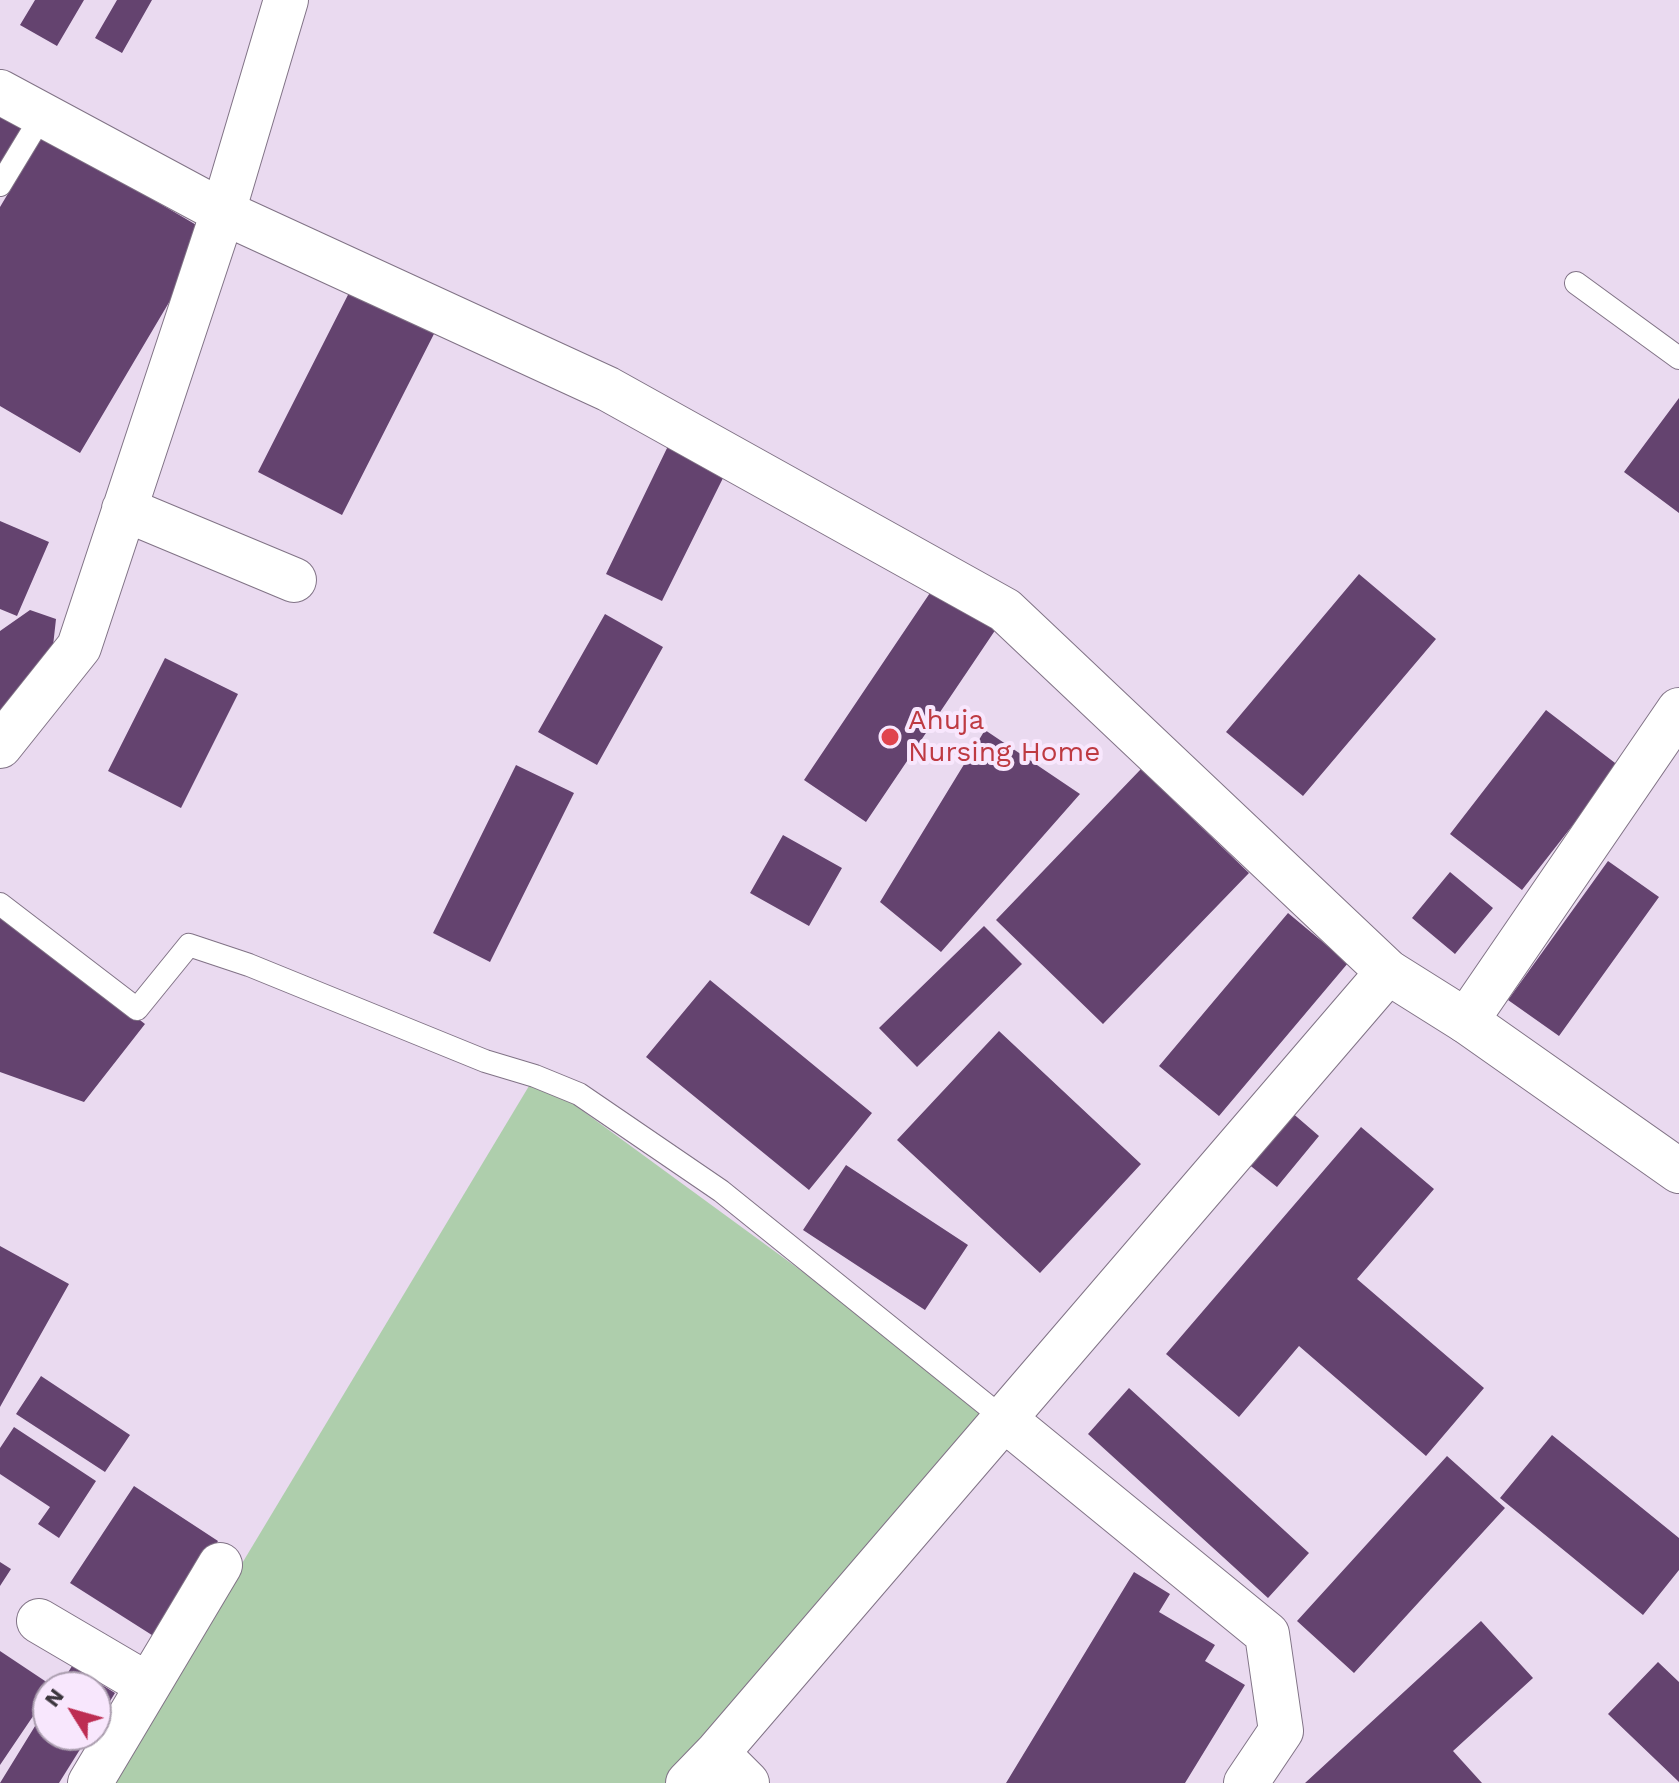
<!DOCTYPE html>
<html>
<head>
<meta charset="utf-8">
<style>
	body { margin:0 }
	#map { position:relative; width:1679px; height:1783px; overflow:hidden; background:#eadaf0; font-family:"Work Sans",sans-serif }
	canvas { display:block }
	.north { position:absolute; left:32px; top:1671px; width:80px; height:80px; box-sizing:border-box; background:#f8e7fd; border:2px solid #ac9fb0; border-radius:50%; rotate:307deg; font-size:22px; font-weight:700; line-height:32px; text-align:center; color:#3a343c }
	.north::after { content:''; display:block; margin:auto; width:28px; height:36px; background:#bd2d53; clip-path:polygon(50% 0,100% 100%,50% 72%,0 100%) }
</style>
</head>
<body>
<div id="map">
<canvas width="1679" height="1783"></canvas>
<div class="north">N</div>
</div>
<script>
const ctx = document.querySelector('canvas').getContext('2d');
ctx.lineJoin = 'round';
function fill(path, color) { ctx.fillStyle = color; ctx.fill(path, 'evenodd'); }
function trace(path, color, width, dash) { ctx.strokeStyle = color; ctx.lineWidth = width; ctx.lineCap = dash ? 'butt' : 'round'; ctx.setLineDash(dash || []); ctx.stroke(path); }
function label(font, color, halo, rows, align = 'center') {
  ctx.font = font + ' "Work Sans",sans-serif'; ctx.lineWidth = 8; ctx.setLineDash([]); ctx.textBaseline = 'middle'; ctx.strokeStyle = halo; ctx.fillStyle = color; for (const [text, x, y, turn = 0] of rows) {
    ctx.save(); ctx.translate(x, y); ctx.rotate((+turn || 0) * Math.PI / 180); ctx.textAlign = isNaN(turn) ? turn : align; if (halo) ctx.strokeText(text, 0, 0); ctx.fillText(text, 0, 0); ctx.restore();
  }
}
const green = new Path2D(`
	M535 1076 1004 1419 671 1783H110Z`);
const building = new Path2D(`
	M35 0H84L57 46 20 25Z
	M117 0H152L122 53 95 38Z
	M0 104 28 121 0 167Z
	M43 135 210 233 80 453 0 406V207Z
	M354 283 438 326 342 515 258 472Z
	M1679 398V513L1624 472Z
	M669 444 726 472 662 601 606 574Z
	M0 521 49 542 17 616 0 609Z
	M1359 574 1436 639 1303 796 1226 732Z
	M936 584 998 626 866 822 804 780Z
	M30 610 56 619 52 655 0 710V631Z
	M605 614 663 647 597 765 538 732Z
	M165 658 238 694 181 808 108 771Z
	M1546 710 1619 766 1522 890 1450 834Z
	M985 730 1080 794 941 952 880 902Z
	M516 765 574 793 490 962 433 933Z
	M1141 769 1249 873 1103 1024 996 920Z
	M783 835 842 868 809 926 750 893Z
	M1608 861 1659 897 1559 1036 1508 1000Z
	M1450 872 1493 908 1455 954 1412 918Z
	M0 910 145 1024 84 1102 0 1072Z
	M1288 913 1348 963 1219 1116 1159 1066Z
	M984 926 1022 964 917 1067 879 1028Z
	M710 980 872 1113 809 1190 646 1057Z
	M999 1031 1141 1164 1040 1273 897 1140Z
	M1290 1111 1319 1136 1277 1187 1247 1163Z
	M1361 1127 1434 1189 1357 1279 1484 1388 1426 1456 1299 1346 1239 1417 1166 1354Z
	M846 1165 968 1245 925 1310 803 1230Z
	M0 1246 69 1284 0 1407Z
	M41 1376 130 1435 105 1472 16 1414Z
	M1129 1388 1309 1553 1268 1598 1088 1434Z
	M14 1427 96 1481 59 1538 38 1524 50 1507 0 1474V1448Z
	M1552 1435 1679 1538V1570L1643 1615 1500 1498Z
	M1447 1456 1505 1508 1354 1673 1297 1621Z
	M134 1486 218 1541 155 1637 70 1583Z
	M0 1562 11 1569 0 1586Z
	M1134 1572 1170 1594 1159 1612 1215 1645 1205 1661 1245 1685 1185 1783H1006Z
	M1481 1621 1533 1678 1453 1751 1482 1783H1305Z
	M0 1651 54 1687H48V1694L0 1765Z
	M1658 1662 1679 1682V1782L1608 1714Z
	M72 1666 115 1693 96 1724V1687H59Z
	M48 1705V1735H89L59 1783H0Z`);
const service = new Path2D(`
	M0 185 43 114
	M1576 283 1679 358
	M0 904 137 1009 189 945 249 965 485 1061 535 1076 579 1094 721 1191 1004 1419`);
const minor = new Path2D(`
	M124 509 294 580
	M0 746 79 647 223 212 286 0
	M1466 1021 1679 710
	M1004 1419 1267 1634 1281 1731 1246 1783
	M39 1621 148 1685
	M717 1753 747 1783
	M90 1783 220 1565
	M688 1783 717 1753 1388 972`);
const tertiary = new Path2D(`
	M0 92 223 212 608 389 1005 610 1388 972 1466 1021 1679 1171`);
const markers = [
	[890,737,10,"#e0444e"]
];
const healthNames = [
	["Ahuja",908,721],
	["Nursing Home",908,753]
];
fill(green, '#aeceac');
fill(building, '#64436f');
trace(service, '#817386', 24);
trace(minor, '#817386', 46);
trace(tertiary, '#817386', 46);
trace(service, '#fff', 22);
trace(minor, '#fff', 44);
trace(tertiary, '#fff', 44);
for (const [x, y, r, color] of markers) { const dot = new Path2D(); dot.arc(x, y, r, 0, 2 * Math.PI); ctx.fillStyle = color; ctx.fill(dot); trace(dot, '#f8e7fd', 3); }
label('28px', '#be3a42', '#f8e7fd', healthNames, 'left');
</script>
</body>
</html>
